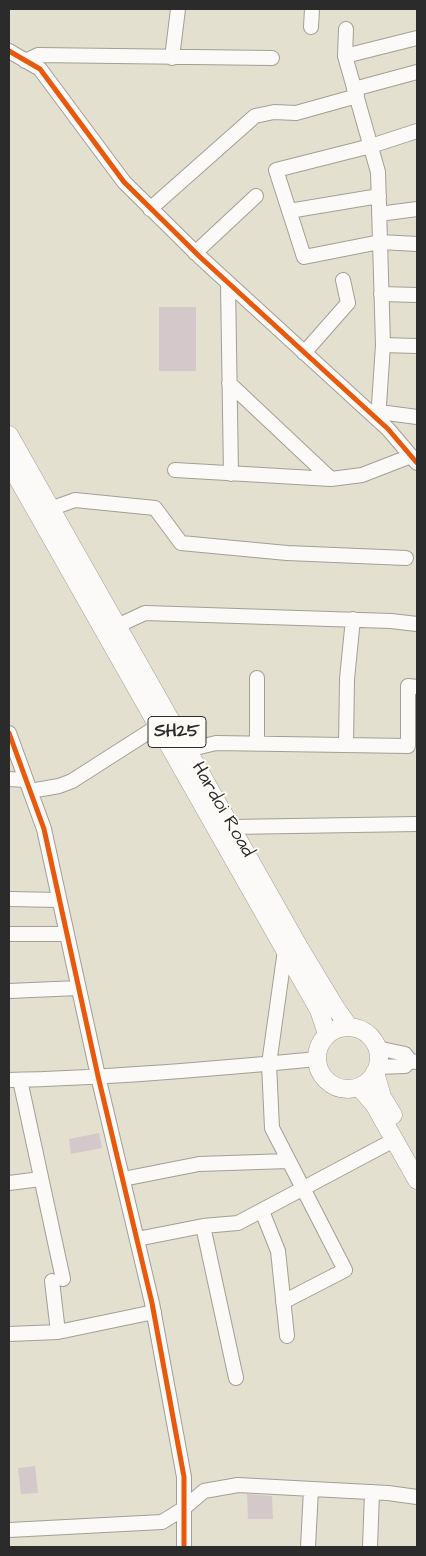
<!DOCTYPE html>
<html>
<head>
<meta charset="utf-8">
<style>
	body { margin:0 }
	#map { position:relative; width:426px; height:1556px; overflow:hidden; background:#e4e0d0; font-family:"Architects Daughter",sans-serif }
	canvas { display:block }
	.frame { position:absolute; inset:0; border:10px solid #2b2b2b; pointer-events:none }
</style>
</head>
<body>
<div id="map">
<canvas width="426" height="1556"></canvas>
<div class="frame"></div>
</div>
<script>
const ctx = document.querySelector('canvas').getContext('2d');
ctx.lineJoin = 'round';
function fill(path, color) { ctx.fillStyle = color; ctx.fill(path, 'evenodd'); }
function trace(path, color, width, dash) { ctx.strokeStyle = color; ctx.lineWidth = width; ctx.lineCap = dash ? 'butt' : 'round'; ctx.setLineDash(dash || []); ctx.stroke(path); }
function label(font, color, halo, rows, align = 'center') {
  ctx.font = font + ' "Architects Daughter",sans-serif'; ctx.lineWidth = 4; ctx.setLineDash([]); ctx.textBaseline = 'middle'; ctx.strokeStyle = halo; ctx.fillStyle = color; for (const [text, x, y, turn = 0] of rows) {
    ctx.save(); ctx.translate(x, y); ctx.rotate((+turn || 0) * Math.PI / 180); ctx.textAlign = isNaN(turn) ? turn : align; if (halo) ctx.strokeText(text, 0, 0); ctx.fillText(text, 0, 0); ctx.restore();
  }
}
const building = new Path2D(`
	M159 307H196V371H159Z
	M99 1133 102 1148 71 1154 69 1139Z
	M35 1466 38 1493 21 1494 18 1468Z
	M247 1494 272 1496 273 1519H248Z`);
const minor = new Path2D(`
	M311 27 312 9
	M346 29 345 56 378 172 383 345 378 420
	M9 51 40 69 124 182 200 257 388 429 417 463
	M345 56 417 38
	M172 58 178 9
	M25 61 38 55 272 58
	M354 89 417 72
	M417 131 371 146 276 170 304 257 380 242 417 244
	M150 209 255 116 274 112 296 113 357 96
	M289 211 379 196
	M379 214 417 209
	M195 253 256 196
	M228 283 231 474
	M381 294 417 295
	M383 345 417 346
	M304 353 348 303 343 280
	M229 383 331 479
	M378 420 387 413 417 417
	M175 470 331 479 362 475 411 456
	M50 509 75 500 155 508 181 543 287 553 406 558
	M117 626 145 613 391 621 417 624
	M9 733 44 829 98 1076 152 1303 184 1477V1547
	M257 744V678
	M346 745 347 679 353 619
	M180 754 187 750 216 743 408 746V686L417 687
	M9 779 26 780
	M30 791 59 786 72 781 158 726
	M231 827 417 824
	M9 899 59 900
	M9 934H66
	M9 991 78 988
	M377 1048 405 1054 410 1061
	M377 1067 405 1066 410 1061 417 1062
	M9 1080C112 1078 215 1069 317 1059
	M20 1080 63 1279
	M123 1179 199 1164 288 1161
	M9 1183 41 1179
	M262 1211 278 1251 287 1336
	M203 1226 236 1378
	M137 1239 203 1226 238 1223 394 1140
	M52 1281 58 1332
	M283 1302 345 1270 272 1128 269 1064 285 950 288 948
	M9 1334 58 1332 154 1312
	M9 1530 162 1522 183 1509 204 1491 238 1485 388 1493 417 1497
	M308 1547 311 1489
	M370 1547 372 1492`);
const major = new Path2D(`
	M9 435 300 949 335 1007 349 1027
	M9 463 319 1010 327 1034
	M317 1058a31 31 0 1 1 62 0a31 31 0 1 1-62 0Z
	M375 1072 382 1097 393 1115
	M359 1087 374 1104 417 1180`);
const cycleway = new Path2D(`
	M9 51 40 69 124 182 200 257 388 429 417 463
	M9 733 44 829 98 1076 152 1303 184 1477V1547`);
const shields = [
	[177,732,58]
];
const shieldNames = [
	["SH25",177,732]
];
const streetNames = [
	["Hardoi Road",222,810,60]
];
fill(building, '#d4c8ca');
trace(minor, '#a19f96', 16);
trace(major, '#a19f96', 19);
trace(minor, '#fbfaf8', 14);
trace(major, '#fbfaf8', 18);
trace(cycleway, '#e8590c', 5);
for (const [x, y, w] of shields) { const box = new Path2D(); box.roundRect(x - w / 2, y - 15.5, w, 31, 4); ctx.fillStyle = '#fdfcf7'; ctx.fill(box); trace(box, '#2b2b2b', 1); }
label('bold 18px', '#2b2b2b', null, shieldNames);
label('19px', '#2b2b2b', '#fdfcf7', streetNames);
</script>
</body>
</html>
